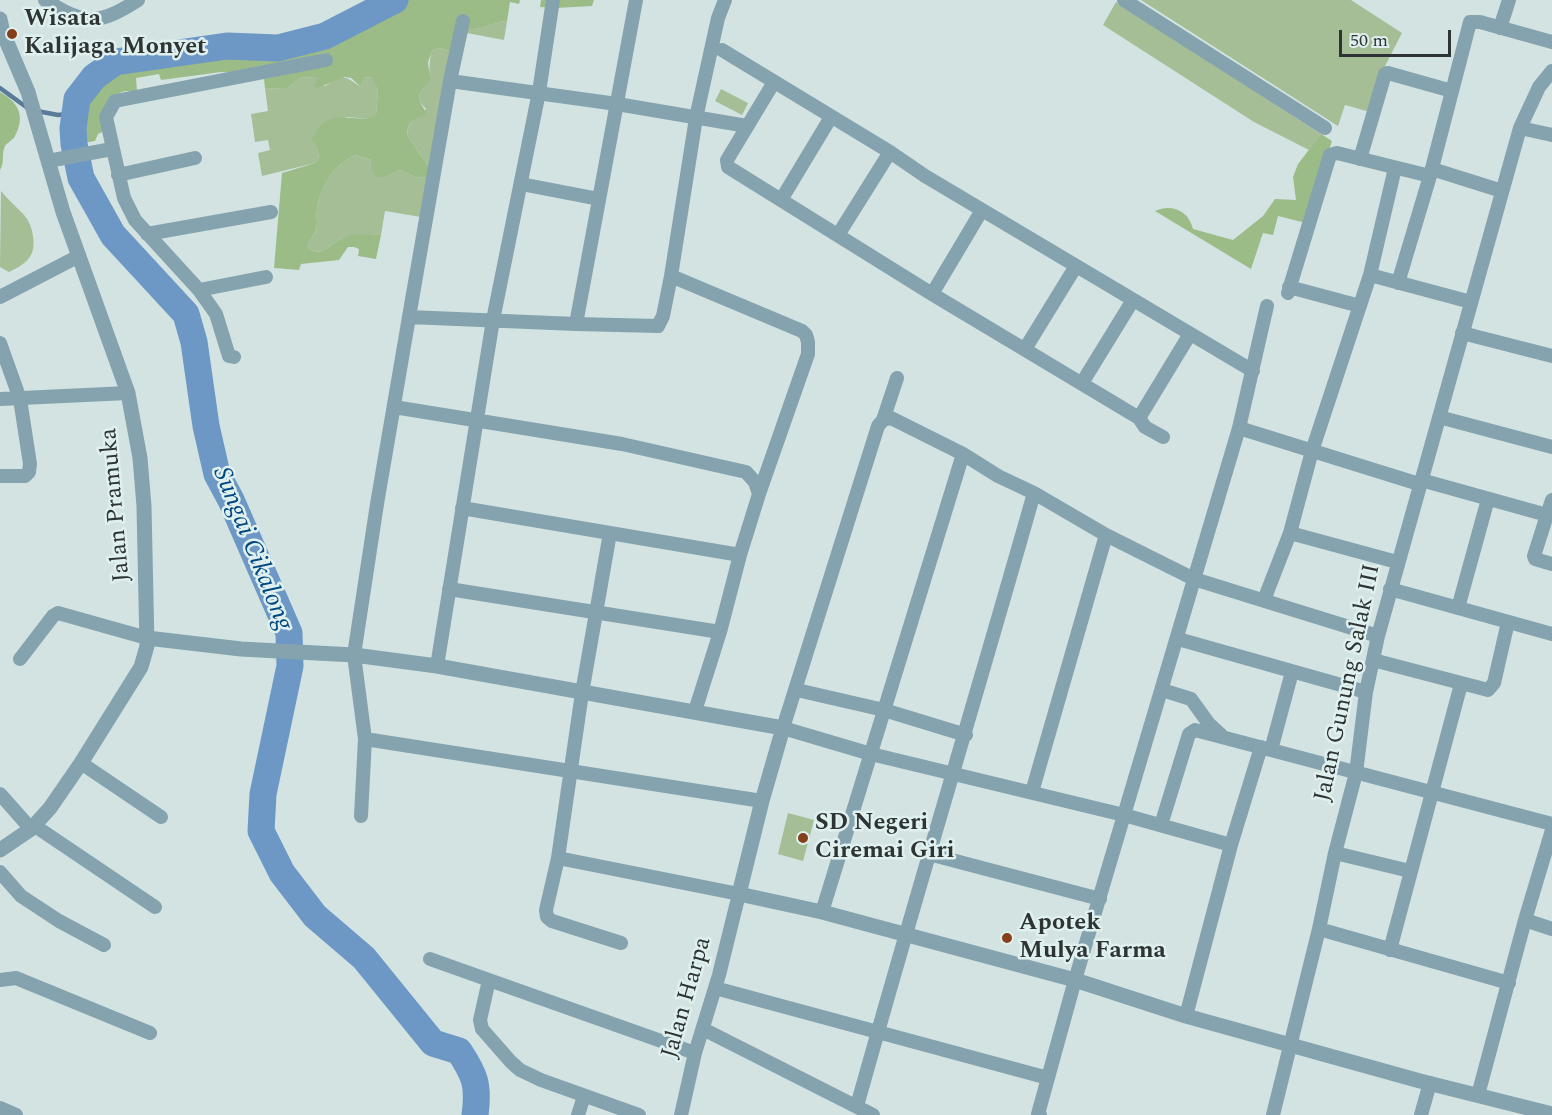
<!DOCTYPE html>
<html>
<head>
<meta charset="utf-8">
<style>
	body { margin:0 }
	#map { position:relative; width:1552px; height:1115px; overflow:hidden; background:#d2e3e2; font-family:Spectral,serif }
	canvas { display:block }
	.scale { position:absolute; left:1339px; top:30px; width:112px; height:27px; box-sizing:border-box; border:3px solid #2d3433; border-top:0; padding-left:8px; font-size:18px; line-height:21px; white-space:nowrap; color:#2d3433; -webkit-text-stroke:4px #dff0ef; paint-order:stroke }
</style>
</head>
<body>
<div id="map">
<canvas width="1552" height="1115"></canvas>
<div class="scale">50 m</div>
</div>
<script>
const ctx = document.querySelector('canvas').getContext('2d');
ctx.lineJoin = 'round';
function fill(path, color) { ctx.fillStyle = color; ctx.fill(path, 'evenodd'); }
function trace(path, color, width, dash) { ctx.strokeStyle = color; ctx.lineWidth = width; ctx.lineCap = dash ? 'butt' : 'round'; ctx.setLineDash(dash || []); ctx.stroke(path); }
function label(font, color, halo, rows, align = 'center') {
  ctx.font = font + ' Spectral,serif'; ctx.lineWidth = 5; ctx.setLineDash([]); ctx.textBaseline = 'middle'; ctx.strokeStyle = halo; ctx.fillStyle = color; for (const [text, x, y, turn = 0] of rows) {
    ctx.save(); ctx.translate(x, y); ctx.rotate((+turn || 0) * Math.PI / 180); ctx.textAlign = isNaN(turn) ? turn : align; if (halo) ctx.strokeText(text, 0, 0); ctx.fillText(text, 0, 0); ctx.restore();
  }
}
const green = new Path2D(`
	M1141 0H1351L1402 33 1386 64 1370 112 1345 105 1338 126Z
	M1116 2 1321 134 1309 150 1254 122 1103 25Z
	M507 21 504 40 467 33 470 29C483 30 494 22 507 21Z
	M439 48 454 52 429 167 407 135C408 122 416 117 426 109L420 102 419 94C435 78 426 69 432 51Z
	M301 77 319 78 315 83 325 86C344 74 343 75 361 87L365 77 374 78 378 90 376 116 371 119 346 117 317 147 319 157 315 163 262 176 258 153 270 150 268 140 255 142 251 114 268 111 265 88 286 89Z
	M721 89 748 103 742 115 715 101Z
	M356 155 371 160 370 169 375 175 383 178 400 170 416 177 427 178 421 217 385 211 381 235C369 234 355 235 343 238 330 242 325 258 309 249L308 244C312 237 317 231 317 223 317 218 316 213 317 209 320 187 336 162 356 155Z
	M1 191C8 200 17 207 24 215 32 223 37 245 31 255 27 263 17 268 9 272L0 267Z
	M788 813 814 820 803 861 778 854Z`);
const forest = new Path2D(`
	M407 0H520L519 4 510 2 507 21C494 22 483 30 470 29L454 52 439 48 432 51 428 62 430 81 419 94 420 102 427 114C415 118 408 121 407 135L429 167 427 178 416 177 400 170 383 178 375 176 370 169 371 160 356 155C336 162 320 187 317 209 316 213 317 218 317 223 317 231 312 237 308 244L309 249C325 258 330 242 343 238 354 233 369 234 381 235L376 259 358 256 359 249 354 247H348L339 260 301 264 299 270 274 268 282 173 315 163 319 157 317 147 312 139C328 102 358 127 376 115L378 90 373 78 365 77 361 87 351 78 345 77 317 88 313 86 318 78 301 77 286 89 265 88 264 79 323 66 332 58 327 53 241 73 221 72 161 80 159 74 136 78 137 91H125L113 95 102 115V132L98 134 95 141 83 143 82 128 86 103 100 83 119 71 228 55 278 57 328 45 397 11Z
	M541 0H594L592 6 556 8 540 7Z
	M0 92C18 102 26 116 15 136 13 140 8 142 5 146 1 154 5 163 0 170Z
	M1321 134 1332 141 1306 223 1278 216 1273 235 1263 233 1251 269 1155 211C1172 203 1189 211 1193 229L1233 240 1263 216 1275 199 1296 200 1293 177 1298 164Z`);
const stream = new Path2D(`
	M0 88 29 109
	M37 111 58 115 75 113`);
const river = new Path2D(`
	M395 0 325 36 278 48 227 46 115 62 94 77 77 99 73 128 74 144 81 178 113 235 186 314 194 342 206 426 217 474 231 500 289 633 290 666 263 794 261 831 282 873 315 916 364 958 433 1043 459 1051C475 1075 479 1085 475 1115`);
const minor = new Path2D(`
	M45 0C85 25 97 26 138 0
	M1124 0 1325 128
	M1500 28 1509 0
	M722 50 890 152 925 176 1253 371
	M450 81 617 104 747 126
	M774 82 727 160 728 167 932 294 1139 418 1145 427 1163 437
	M1520 128 1552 135
	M1360 159 1385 74 1388 73 1452 91
	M48 161 112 149
	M1432 169 1502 191
	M118 175 195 158
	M521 184 599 199
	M781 200 831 117
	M147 234 271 212
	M838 235 890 152
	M1370 275 1471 302
	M671 276 802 331 806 335 808 342V354L759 494
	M1398 283 1430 176 1470 22H1480L1552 42
	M1289 287 1360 306
	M199 290 266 277
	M1288 293 1330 155 1337 153 1430 176
	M932 294 982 210
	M0 297 79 256
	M409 317 576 324 658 326 663 316 671 276 696 118 718 18 725 0
	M576 324 636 0
	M1462 333 1552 356
	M0 343 20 399 30 464 29 472 25 476H0
	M1025 349 1076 266
	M234 357 229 356 216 314 199 290 135 220 124 198 106 117 115 101 326 60
	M1082 383 1133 300
	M0 399 128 393
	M394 407 622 444 746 472 755 482 759 494 740 555
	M1439 417 1552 447
	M1139 418 1190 334
	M883 420 897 378
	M1239 428 1419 484
	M1421 480 1547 515 1534 556 1535 559 1552 564
	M462 508 740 555 720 632 695 711
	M1547 515 1552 500
	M610 533 582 693 558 858 546 910 547 917 552 921 621 943
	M1290 533 1397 562
	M449 589 720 632
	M1390 589 1552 634
	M1264 600 1290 533 1312 451 1370 275 1395 168
	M1458 608 1488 499
	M1178 639 1366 692
	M20 659 53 616 58 613 147 638
	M1373 660 1488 690 1494 683 1508 622
	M437 666 493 320 539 92 553 0
	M797 690 884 710 966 735
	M1162 690 1191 699 1209 724 1222 736
	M365 739 762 801
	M1271 750 1292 672
	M81 763 161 817
	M1032 792 1106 535
	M0 794 31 829
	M361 816 365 739 354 655 377 504 409 317 450 81 463 21
	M1161 825 1189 734 1195 730 1552 824
	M35 826 155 907
	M1231 845 1124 815 871 754 783 728 878 426 883 420 891 418 963 454 998 476 1034 493 1106 535 1194 579 1378 636
	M1335 853 1410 871
	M929 854 1100 899
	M558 858 739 894 719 975 695 1053 681 1115
	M0 872 21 896 59 921 104 945
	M822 912 963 454
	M1525 920 1552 929
	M1319 929 1509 983
	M1390 950 1461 684
	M430 959 489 980
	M0 980 16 978 150 1033
	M715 988 1048 1078
	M1186 1016 1231 845 1261 747
	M703 1029 873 1115
	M1478 1095 1525 920 1552 830
	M857 1106C914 901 976 698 1034 493
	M0 1108 16 1115
	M578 1115 584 1096
	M639 1115 541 1080 520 1070 511 1062 482 1029 480 1020 489 980 695 1053
	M1040 1115 1038 1114 1075 980 1239 428 1267 306
	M1273 1115 1319 929 1335 853 1356 773 1366 692 1378 636 1520 128 1539 87 1552 71
	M1421 1115 1430 1083`);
const tertiary = new Path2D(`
	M0 19 3 33 28 92 63 212 128 393 140 458 144 506 147 646 141 667 81 763 50 808 31 829 0 850
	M147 638 241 649 354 655 437 666 783 728 762 801 739 894 822 912 1075 980 1186 1016 1420 1081 1552 1114`);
const markers = [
	[12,34,6,"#853f1a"],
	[803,838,6,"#853f1a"],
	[1007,938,6,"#853f1a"]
];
const poiNames = [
	["Wisata",24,20],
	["Kalijaga Monyet",24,48],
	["SD Negeri",815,824],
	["Ciremai Giri",815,852],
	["Apotek",1019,924],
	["Mulya Farma",1019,952]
];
const streetNames = [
	["Jalan Pramuka",117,505,-95],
	["Jalan Gunung Salak III",1349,683,-78],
	["Jalan Harpa",688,998,-74]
];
const waterNames = [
	["Sungai Cikalong",251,549,68]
];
fill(green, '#a5be96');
fill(forest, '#9bbc87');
trace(stream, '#5a7a9a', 4.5);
trace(river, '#6d98c6', 27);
trace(minor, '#85a3ae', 14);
trace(tertiary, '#85a3ae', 15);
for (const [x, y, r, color] of markers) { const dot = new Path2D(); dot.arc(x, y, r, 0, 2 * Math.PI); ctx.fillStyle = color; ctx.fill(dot); trace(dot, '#dff0ef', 2); }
label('bold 24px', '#2d3433', '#dff0ef', poiNames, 'left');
label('24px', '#2d3433', '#dff0ef', streetNames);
label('italic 26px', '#024880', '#dff0ef', waterNames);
</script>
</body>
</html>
